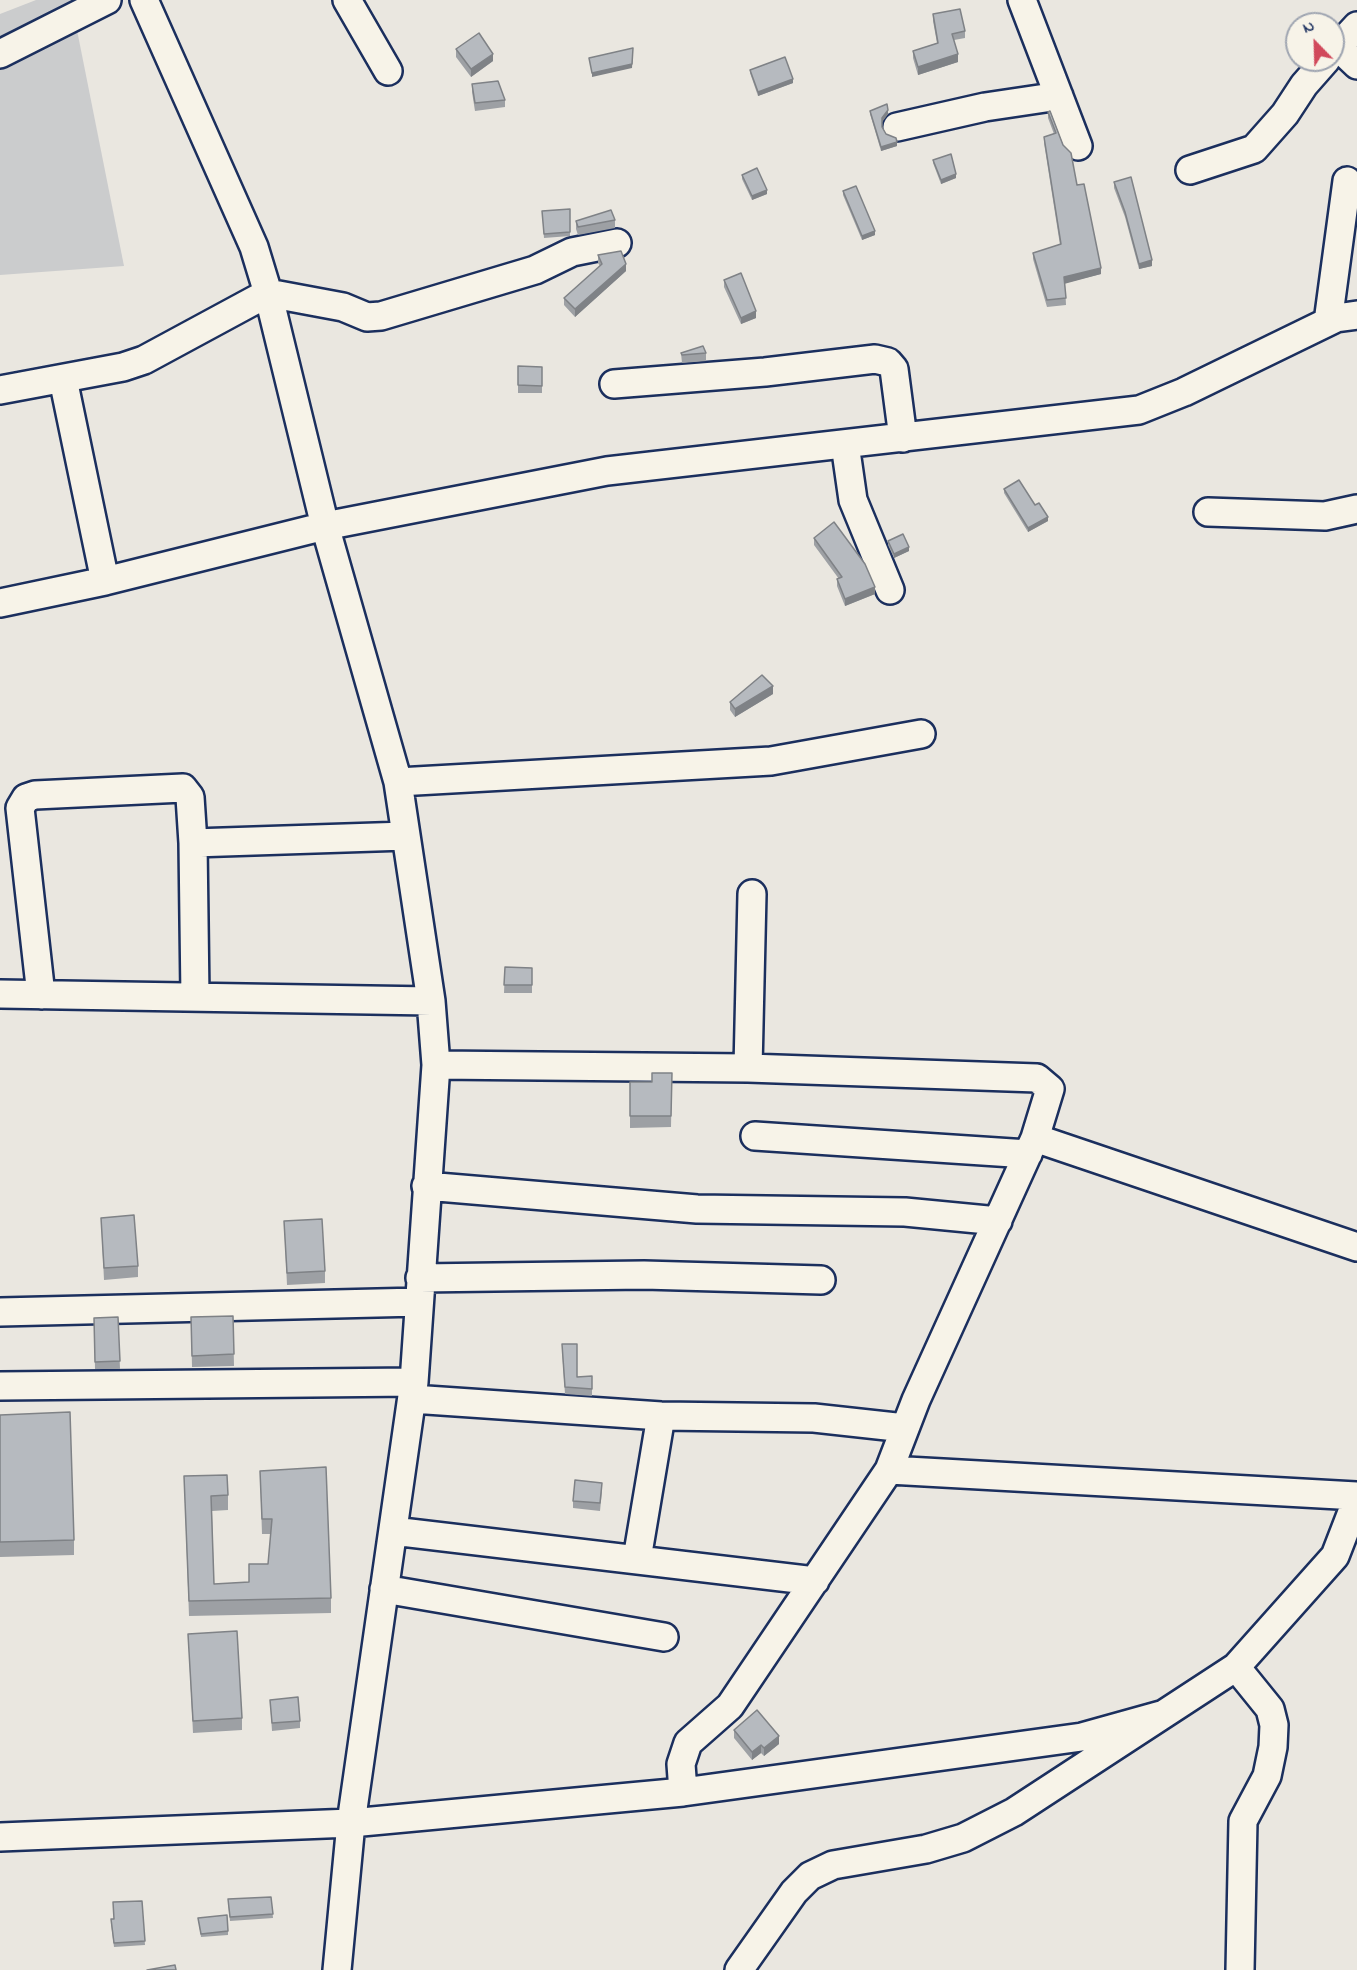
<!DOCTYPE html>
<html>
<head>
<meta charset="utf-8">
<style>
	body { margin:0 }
	#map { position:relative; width:1357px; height:1970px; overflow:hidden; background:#eae7e0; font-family:"Indie Flower",sans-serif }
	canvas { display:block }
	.north { position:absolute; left:1285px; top:12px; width:60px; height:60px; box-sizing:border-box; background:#f7f3e8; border:2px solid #9fa5b1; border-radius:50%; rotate:337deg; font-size:16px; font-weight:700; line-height:24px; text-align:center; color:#1b2f5e }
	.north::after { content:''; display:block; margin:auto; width:21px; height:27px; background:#d1495b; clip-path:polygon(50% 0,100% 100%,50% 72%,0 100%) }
</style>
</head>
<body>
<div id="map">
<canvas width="1357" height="1970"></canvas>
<div class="north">N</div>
</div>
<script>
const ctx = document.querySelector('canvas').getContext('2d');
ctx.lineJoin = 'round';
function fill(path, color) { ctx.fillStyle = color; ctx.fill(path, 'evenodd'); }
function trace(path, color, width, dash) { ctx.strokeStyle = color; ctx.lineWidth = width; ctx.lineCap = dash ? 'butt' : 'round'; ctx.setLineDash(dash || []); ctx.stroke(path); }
const green = new Path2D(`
	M36 0H71L124 266 0 275V14Z`);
const minor = new Path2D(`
	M144 0 254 247 268 293 325 526 398 782 431 1001 436 1065 414 1382 351 1823 337 1970
	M347 0 388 71
	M1022 0 1078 146
	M1338 47 1357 65
	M1333 52 1357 26
	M0 54 107 0
	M897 127 985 107 1059 96
	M1190 170 1254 149 1285 114 1304 85 1326 60
	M1328 322 1347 181
	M63 379 105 581
	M614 384 765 372 875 359 888 362 894 369 903 438
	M0 390 123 367 144 360 268 293 343 307 367 317 381 316 535 270 572 252 617 243
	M845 444 853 500 890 590
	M1208 512 1325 516 1357 509
	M0 603 105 581 325 526 607 471 1139 410 1184 392 1336 318 1357 315
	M398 782 771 761 921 734
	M193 843 406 836
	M0 994 431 1001
	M41 995 20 808 26 798 35 795 183 788 190 797 193 843 195 997
	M436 1065 748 1068 1037 1078 1050 1089 1035 1138 916 1400 889 1470 730 1706 688 1743 681 1764 683 1792
	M748 1068 752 894
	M755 1136 1028 1154
	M1035 1138 1357 1247
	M426 1186 697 1209 905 1212 998 1221
	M420 1278 644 1275 821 1280
	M0 1312 419 1302
	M0 1386 414 1382
	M412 1399 661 1416 814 1418 905 1428
	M889 1470 1357 1496
	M393 1531 815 1581
	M637 1559 661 1416
	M384 1589 664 1637
	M1236 1667 1270 1709 1274 1725 1273 1747 1267 1776 1243 1821 1240 1970
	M0 1837 351 1823 683 1792 1082 1737 1161 1715
	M739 1970 794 1892 810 1876 833 1865 926 1849 963 1838 1014 1812 1236 1667 1335 1556 1357 1499`);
const wall = new Path2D(`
	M933 14 965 31V38L954 40 958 62 918 75 913 58V51L937 43 933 21Z
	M456 49 493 61 471 77 456 57Z
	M750 70 793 83 758 96 750 73Z
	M472 84 505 100V107L475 111 472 92Z
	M870 111 888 114 882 122V127L886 134 897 146 881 151 870 114Z
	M1048 112 1077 185 1101 274 1065 283 1066 305 1047 307 1033 259V253L1060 245 1044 143V137L1054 134 1048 118Z
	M933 160 956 178 941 184 933 163Z
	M742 175 767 194 752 200 742 179Z
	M1114 182 1152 266 1139 269 1125 217 1114 188Z
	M843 191 875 235 862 240 843 195Z
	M570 209V236L544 238 542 211Z
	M615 220V228L578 235 576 229V221Z
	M598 255 626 271 575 317 564 305V298L600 266 598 263Z
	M724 280 756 318 741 324 724 287Z
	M681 353H706V361L682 363Z
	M518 366 542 367V393H518Z
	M1004 489 1035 505 1048 521 1028 532 1004 493Z
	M814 538 875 594 845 606 837 586V579H839L814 545Z
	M888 541 909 551 894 558 888 545Z
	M773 694 735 717 730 710V702Z
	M505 967 532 968V993H504Z
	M672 1073 671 1127 630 1128V1082H652Z
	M101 1218 138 1266V1277L104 1280Z
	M284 1221 325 1271V1283L287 1285Z
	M233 1316 234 1366 192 1367 191 1317Z
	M118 1317 120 1369H95L94 1318Z
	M562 1350 577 1377 592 1376V1396L565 1394Z
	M0 1415 74 1540V1555L0 1557Z
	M260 1471 331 1598V1613L189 1616 184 1476 228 1495V1510L212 1511 214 1584 249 1582 268 1564 271 1534H262Z
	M602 1491 600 1511 573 1508V1501Z
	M188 1634 242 1718V1730L193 1733Z
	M270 1700 300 1721V1728L272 1731Z
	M734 1730 779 1744 764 1756 761 1753 752 1760 734 1738Z
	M271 1897 273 1918 230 1921 228 1903Z
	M142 1901 145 1945 114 1947 111 1923 114 1919Z
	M198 1918 228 1931V1935L201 1937Z`);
const shadedWall = new Path2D(`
	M633 52 632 68 592 77V73Z
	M493 54V61L471 77V69Z
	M958 54V62L918 75V67Z
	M793 79V83L758 96V92Z
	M888 110V114L882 122V118Z
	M897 142V146L881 151V147Z
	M956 174V178L941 184V180Z
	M767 190V194L752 200V196Z
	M875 231V235L862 240V236Z
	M1152 260V266L1139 269V264Z
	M626 264V271L575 317V309Z
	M1101 268V274L1064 284V277Z
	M756 311V318L741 324V318Z
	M1048 517V521L1028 532V528Z
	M909 547V551L894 558V554Z
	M875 587V594L845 606V599Z
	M773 686V694L735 717V709Z
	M779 1736V1744L764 1756V1748Z
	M761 1745V1753L752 1760V1752Z`);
const building = new Path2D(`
	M960 9 965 31 952 34 958 54 918 67 913 51 938 43 933 14Z
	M479 33 493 54 471 69 456 49Z
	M633 48 632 64 592 73 589 58Z
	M785 57 793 79 758 92 750 70Z
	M498 81 505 100 475 103 472 84Z
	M887 104 888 110 882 118V127L886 134 896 138 897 142 881 147 870 111Z
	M1050 111 1063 145 1071 153 1077 185 1084 184 1101 268 1064 277 1066 298 1047 300 1033 253 1061 244 1044 137 1056 133 1048 112Z
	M951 154 956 174 941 180 933 160Z
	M757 168 767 190 752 196 742 175Z
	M1131 177 1152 260 1139 264 1125 212 1114 182Z
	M856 186 875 231 862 236 843 191Z
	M570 209V232L544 234 542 211Z
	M611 210 615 220 578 227 576 221Z
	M621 251 626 264 575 309 564 298 602 264 598 255Z
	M741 273 756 311 741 318 724 280Z
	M703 346 706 353 682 355 681 353Z
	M518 366 542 367V386L518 385Z
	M1019 480 1035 505 1039 503 1048 517 1028 528 1004 489Z
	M834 522 865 564 875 587 845 599 837 579 842 577 814 538Z
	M903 534 909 547 894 554 888 541Z
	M762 675 773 686 735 709 730 702Z
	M505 967 532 968V985H504Z
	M652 1073H672L671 1116H630V1082H652Z
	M134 1215 138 1266 104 1268 101 1218Z
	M322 1219 325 1271 287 1273 284 1221Z
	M233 1316 234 1354 192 1356 191 1317Z
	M118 1317 120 1361 95 1362 94 1318Z
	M562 1344H577V1377L592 1376V1389L565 1387Z
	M70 1412 74 1540 0 1542V1415Z
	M326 1467 331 1598 189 1601 184 1476 227 1475 228 1495 211 1496 214 1584 249 1582V1564H268L272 1519H262L260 1471Z
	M575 1480 602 1483 600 1503 573 1501Z
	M237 1631 242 1718 193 1721 188 1634Z
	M298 1697 300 1721 272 1723 270 1700Z
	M757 1710 779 1736 764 1748 761 1745 752 1752 734 1730Z
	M271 1897 273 1914 230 1917 228 1899Z
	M142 1901 145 1941 114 1943 111 1919H114L113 1902Z
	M227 1915 228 1931 201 1934 198 1918Z
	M175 1965 176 1970H147Z`);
fill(green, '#cbcccd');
trace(minor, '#1b2f5e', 32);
trace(minor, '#f7f3e8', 27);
fill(wall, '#9da0a4');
fill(shadedWall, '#7f8286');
fill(building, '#b6babf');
trace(building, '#7f8286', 1.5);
</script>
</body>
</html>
